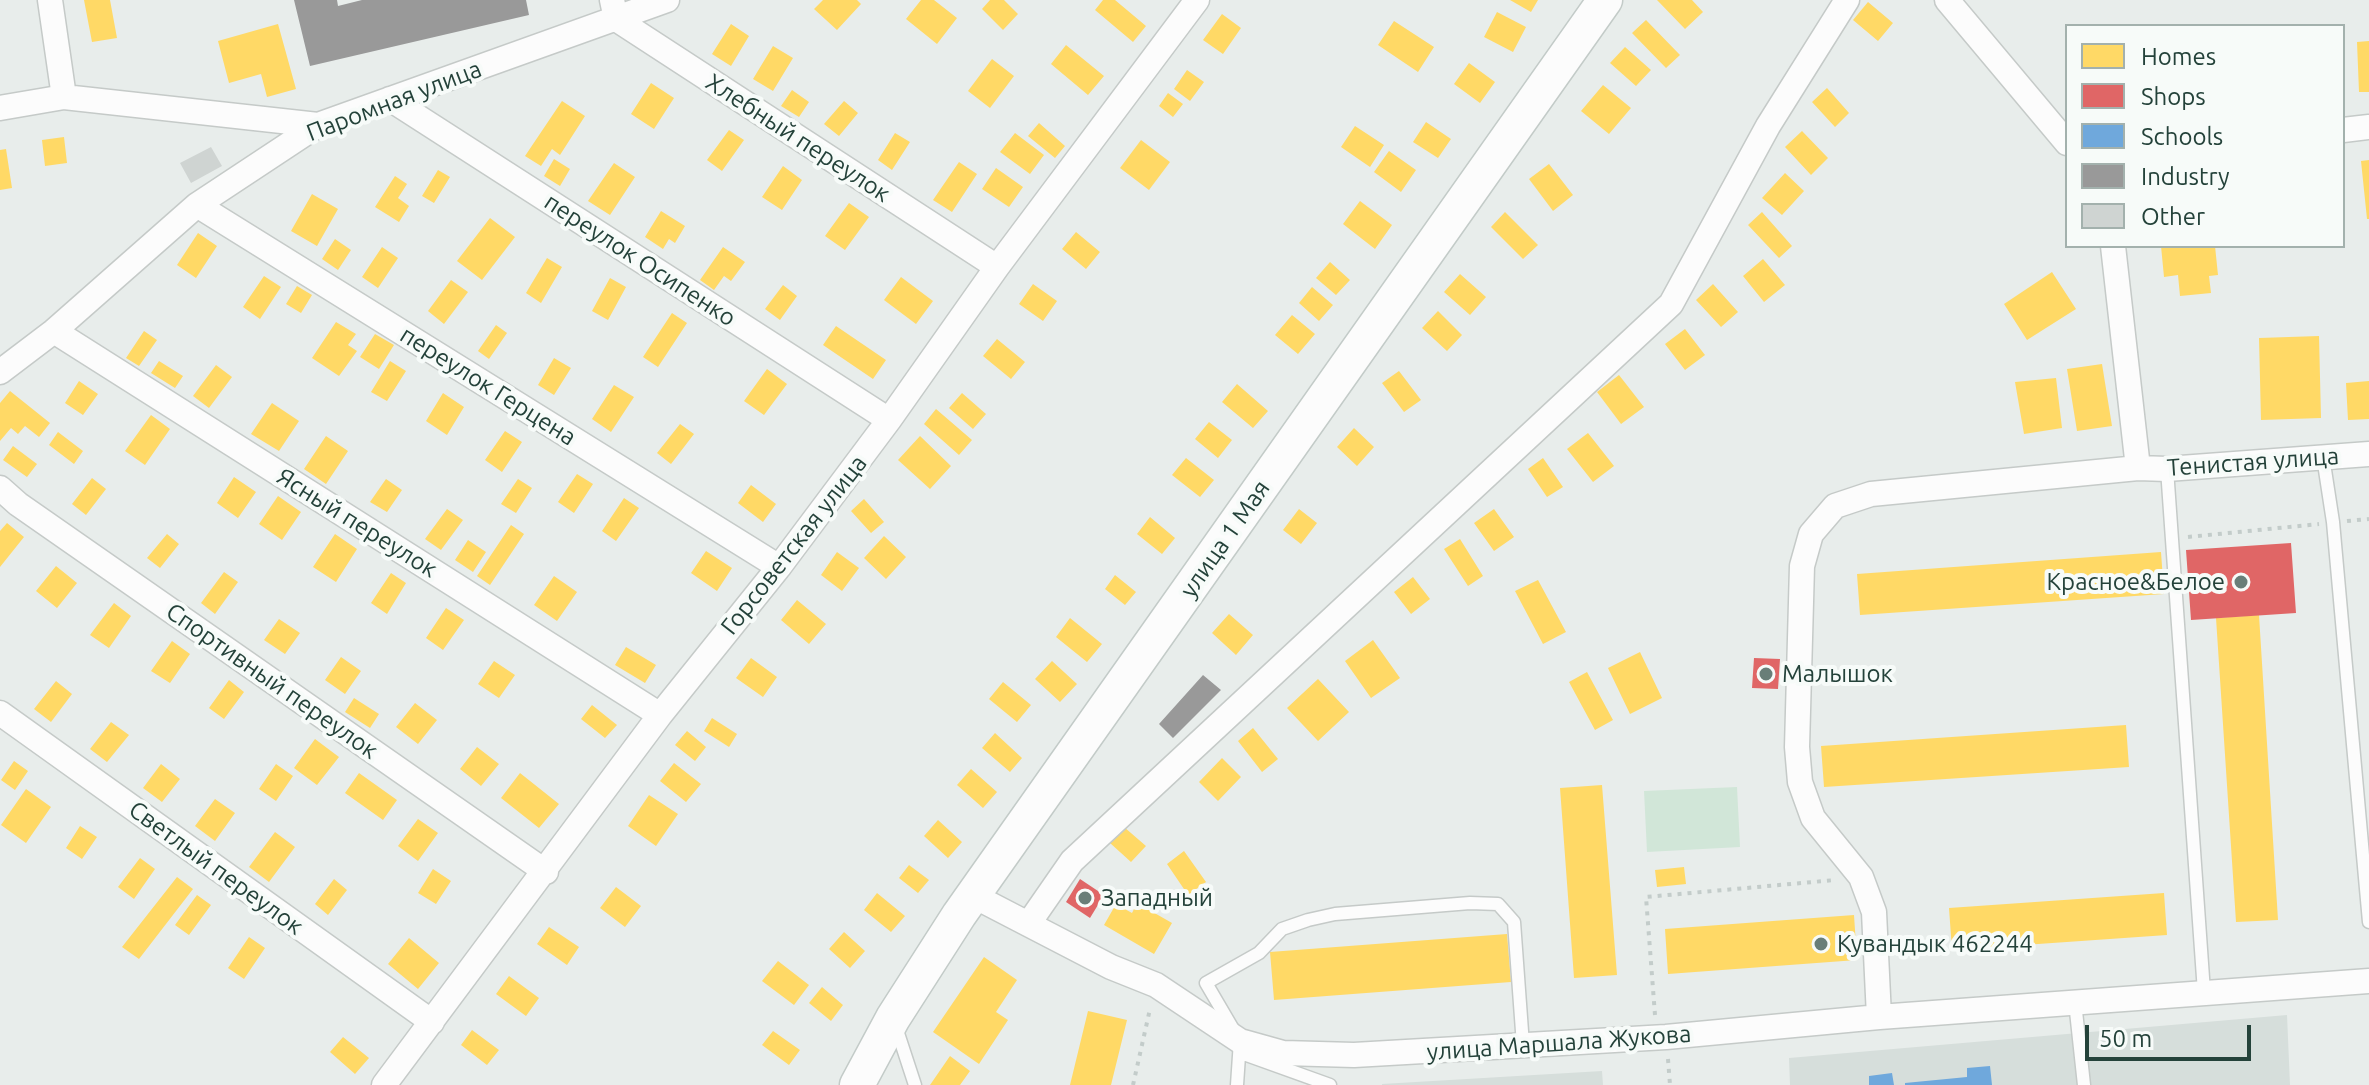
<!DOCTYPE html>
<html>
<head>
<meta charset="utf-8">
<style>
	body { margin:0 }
	#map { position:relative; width:2369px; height:1085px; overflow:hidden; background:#e8edeb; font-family:Ubuntu,sans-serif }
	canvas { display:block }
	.legend { position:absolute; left:2065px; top:24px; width:280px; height:224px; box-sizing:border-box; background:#f7fbf9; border:2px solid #a3b1ad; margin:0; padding:10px 14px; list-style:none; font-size:24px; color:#24423a }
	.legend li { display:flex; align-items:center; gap:16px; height:40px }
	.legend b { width:40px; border:2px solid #a3b1ad }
	.scale { position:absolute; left:2085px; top:1025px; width:166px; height:36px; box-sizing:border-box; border:4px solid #24423a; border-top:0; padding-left:10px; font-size:24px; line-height:28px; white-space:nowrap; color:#24423a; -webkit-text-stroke:6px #f7fbf9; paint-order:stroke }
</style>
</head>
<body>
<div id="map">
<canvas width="2369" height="1085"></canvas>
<ul class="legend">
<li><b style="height:22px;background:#ffd966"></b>Homes</li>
<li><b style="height:22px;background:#e06666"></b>Shops</li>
<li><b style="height:22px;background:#6fa8dc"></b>Schools</li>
<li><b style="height:22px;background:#999"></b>Industry</li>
<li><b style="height:22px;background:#cfd4d2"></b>Other</li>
</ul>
<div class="scale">50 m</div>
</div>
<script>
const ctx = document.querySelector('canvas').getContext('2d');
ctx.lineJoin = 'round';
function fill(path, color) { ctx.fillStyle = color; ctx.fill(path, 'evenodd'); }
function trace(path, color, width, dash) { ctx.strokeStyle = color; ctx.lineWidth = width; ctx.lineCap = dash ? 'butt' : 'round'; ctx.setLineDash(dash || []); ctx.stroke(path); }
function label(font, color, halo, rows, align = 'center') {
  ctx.font = font + ' Ubuntu,sans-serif'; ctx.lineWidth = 8; ctx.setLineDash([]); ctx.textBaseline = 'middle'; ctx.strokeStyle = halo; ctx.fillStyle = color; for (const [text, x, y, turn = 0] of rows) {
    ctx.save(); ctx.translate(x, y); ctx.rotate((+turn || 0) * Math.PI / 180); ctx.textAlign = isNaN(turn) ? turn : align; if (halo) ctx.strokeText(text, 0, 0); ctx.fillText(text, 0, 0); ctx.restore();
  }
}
const built = new Path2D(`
	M2287 1015 2290 1085H1790L1789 1058Z
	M1602 1071 1603 1085H1382V1084Z`);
const green = new Path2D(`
	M1737 787 1740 847 1647 852 1644 791Z`);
const homes = new Path2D(`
	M84 0H110L117 38 92 42Z
	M823 0H857L861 4 837 30 814 9Z
	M921 0H934L957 18 937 44 906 19Z
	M990 0H1004L1018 14 1003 30 982 9Z
	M1103 0H1115L1146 26 1133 42 1095 10Z
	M1510 0H1538L1531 12Z
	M1657 0H1692L1703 12 1685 29Z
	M1868 2 1893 23 1878 41 1853 20Z
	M1497 12 1526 27 1513 52 1484 37Z
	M1222 14 1241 28 1223 54 1203 40Z
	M1646 20 1680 55 1666 68 1632 33Z
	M1394 21 1434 47 1418 72 1378 45Z
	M278 24 296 89 267 97 261 74 229 83 218 41Z
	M731 24 749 36 731 66 712 54Z
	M2369 41V92H2359L2357 42Z
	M1066 45 1104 76 1088 95 1051 64Z
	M773 46 793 58 773 91 753 79Z
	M1625 47 1651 70 1636 86 1610 63Z
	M992 59 1014 76 990 108 968 91Z
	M1469 63 1495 82 1480 103 1454 84Z
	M1187 70 1204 82 1190 101 1174 89Z
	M651 83 674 98 654 129 631 114Z
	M1603 85 1631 108 1609 134 1581 111Z
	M1827 88 1849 113 1835 127 1812 102Z
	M792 90 809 102 799 117 781 106Z
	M1168 93 1183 104 1173 117 1159 106Z
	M562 101 585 116 560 155 552 149 541 166 525 156Z
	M844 101 858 113 839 136 824 124Z
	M1426 122 1451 139 1438 158 1413 142Z
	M1039 123 1065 146 1055 158 1028 136Z
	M1355 126 1384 145 1370 167 1341 147Z
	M729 130 744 140 722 171 707 160Z
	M1802 131 1828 158 1811 175 1785 147Z
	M895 133 910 142 892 170 878 160Z
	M1015 133 1044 155 1030 174 1000 152Z
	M64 137 67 163 45 166 42 140Z
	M1141 140 1170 162 1149 190 1120 168Z
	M6 149 12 188 0 190V150Z
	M1389 151 1416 170 1401 192 1374 172Z
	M554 159 570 169 560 186 544 176Z
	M2369 160V219H2367L2361 161Z
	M959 162 977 174 952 212 933 200Z
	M614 163 635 177 610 215 588 201Z
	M1549 164 1573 195 1553 211 1529 179Z
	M783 166 802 180 782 210 762 197Z
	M996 168 1023 187 1009 207 982 189Z
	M438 170 450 177 434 203 422 196Z
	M1785 173 1804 191 1782 215 1762 198Z
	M395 176 407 184 398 198 409 206 399 222 375 207Z
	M312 194 338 209 317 246 291 231Z
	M1360 201 1392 225 1375 249 1343 224Z
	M849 203 869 217 845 250 825 236Z
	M661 211 685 226 675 243 669 239 663 249 645 237Z
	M1505 212 1538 245 1523 259 1491 227Z
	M1762 212 1792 246 1779 258 1748 225Z
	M490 218 515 237 482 280 457 261Z
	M1076 232 1100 252 1086 269 1062 249Z
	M198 233 217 246 196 278 177 265Z
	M335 239 351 250 338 270 322 259Z
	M2161 246H2215L2218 275 2209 276 2211 293 2180 296 2178 275 2164 277Z
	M382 247 398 258 378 288 362 277Z
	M723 247 745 262 731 281 724 276 714 290 700 280Z
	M547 258 562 267 541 303 526 293Z
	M1763 259 1785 285 1764 302 1743 276Z
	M1330 262 1350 280 1336 295 1316 278Z
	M2052 272 2076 309 2027 340 2004 304Z
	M1460 274 1486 297 1470 315 1444 292Z
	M264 276 281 287 260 319 243 307Z
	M901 277 933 301 916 324 884 300Z
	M610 278 626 287 608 320 592 311Z
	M451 280 468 292 444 324 428 311Z
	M1033 284 1057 301 1043 321 1019 304Z
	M1713 284 1738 312 1721 327 1696 300Z
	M783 285 797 296 780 320 765 309Z
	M297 286 312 295 301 313 286 304Z
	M1312 287 1333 305 1319 321 1299 303Z
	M1438 311 1462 335 1447 351 1422 328Z
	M672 313 687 323 658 367 643 357Z
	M1292 315 1315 334 1298 354 1275 335Z
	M336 322 356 334 348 345 357 351 339 376 312 358Z
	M496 325 507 333 489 359 478 351Z
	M836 326 886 360 873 379 823 345Z
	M1685 329 1705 355 1685 370 1665 344Z
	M144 331 157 340 139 366 126 358Z
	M375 334 394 345 379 369 360 357Z
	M2319 336 2321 418 2261 420 2259 338Z
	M997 339 1025 362 1011 379 983 356Z
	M554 358 571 368 554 395 538 385Z
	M159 361 183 376 175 388 151 373Z
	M390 361 406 371 387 401 371 392Z
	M2102 364 2112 426 2077 431 2067 369Z
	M216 365 232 377 209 408 193 396Z
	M767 369 787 384 764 415 744 401Z
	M1399 371 1421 400 1404 412 1382 383Z
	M1619 375 1644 407 1621 424 1597 392Z
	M2056 378 2062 428 2024 434 2015 382Z
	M79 381 98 394 83 415 65 403Z
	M2369 381V419L2348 420 2346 383Z
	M1237 384 1268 411 1253 428 1222 402Z
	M614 385 634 397 611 432 592 419Z
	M10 391 50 423 39 437 25 426 18 434 11 428 0 441V403Z
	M443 393 464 407 447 435 426 421Z
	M962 393 986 414 973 429 949 408Z
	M272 403 299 421 279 451 251 434Z
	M936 409 972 440 959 455 924 424Z
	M151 415 170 429 145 465 125 451Z
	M1209 422 1232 440 1218 458 1195 439Z
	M680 424 694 434 671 464 657 453Z
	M1354 428 1374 447 1357 466 1337 447Z
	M505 431 522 442 502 472 485 460Z
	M58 432 83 451 74 464 49 445Z
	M1588 433 1614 466 1593 482 1567 449Z
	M326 436 348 451 326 484 304 469Z
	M920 436 951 466 930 489 898 460Z
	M13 446 37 464 27 477 3 460Z
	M1186 458 1214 480 1200 497 1172 475Z
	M1543 458 1563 487 1547 497 1528 469Z
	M577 474 593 484 574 513 558 502Z
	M234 477 256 492 238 518 217 503Z
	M92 478 106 489 86 515 72 504Z
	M386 479 402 490 387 512 370 502Z
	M518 479 532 488 516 513 501 504Z
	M751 485 776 504 763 522 738 503Z
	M278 496 301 512 282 540 259 524Z
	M624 498 639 508 616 541 602 531Z
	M864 499 884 522 871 533 851 511Z
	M447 509 463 520 441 550 425 539Z
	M1299 509 1317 523 1301 544 1283 530Z
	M1494 509 1514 537 1494 551 1474 523Z
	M1150 517 1175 538 1162 554 1137 534Z
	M7 523 24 537 0 567V531Z
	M511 525 524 534 490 585 477 576Z
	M167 534 179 544 160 568 147 558Z
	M335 534 357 549 336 582 313 567Z
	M884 536 906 557 886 579 864 558Z
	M1460 539 1483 576 1468 586 1444 549Z
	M468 540 486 552 473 572 455 560Z
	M706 551 732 568 717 591 691 573Z
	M837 552 859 568 842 591 821 575Z
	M2161 552 2164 594 1860 615 1857 574Z
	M56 566 77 583 57 608 36 591Z
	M224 572 238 582 215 614 201 603Z
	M391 573 406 583 387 614 371 603Z
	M1115 575 1136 592 1125 605 1105 589Z
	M554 576 577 592 557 621 534 605Z
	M1413 577 1430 599 1411 614 1394 592Z
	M1538 580 1566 632 1543 644 1515 591Z
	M797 600 826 624 809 644 781 620Z
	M114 603 131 616 109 648 90 635Z
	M446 608 464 620 443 650 426 638Z
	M1229 614 1253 635 1236 655 1212 633Z
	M2259 615 2278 920 2236 922 2216 618Z
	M1070 618 1102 644 1087 662 1056 637Z
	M279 619 300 633 285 654 264 640Z
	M1373 640 1400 678 1371 698 1345 661Z
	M172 641 190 654 170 683 151 671Z
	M626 647 656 665 645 683 615 665Z
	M1640 652 1662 698 1630 714 1608 668Z
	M341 657 361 671 345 694 325 680Z
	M751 658 777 677 763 697 736 678Z
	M494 661 515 675 499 698 478 684Z
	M1052 661 1077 684 1060 702 1035 679Z
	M1587 672 1613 720 1595 730 1569 682Z
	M1318 679 1349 712 1318 741 1287 708Z
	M229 680 244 692 224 719 209 708Z
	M56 681 72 694 51 722 34 709Z
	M1003 682 1031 705 1017 722 989 699Z
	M354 698 379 714 370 728 345 712Z
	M415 703 437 720 418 744 396 727Z
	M592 705 617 725 605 738 581 719Z
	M712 718 737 734 729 747 704 731Z
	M111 722 129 735 107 762 90 749Z
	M2126 725 2129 767 1824 787 1821 746Z
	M1253 728 1278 759 1262 772 1238 741Z
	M687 731 706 747 695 761 675 745Z
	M995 733 1022 758 1010 772 982 748Z
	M315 739 339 757 317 785 294 768Z
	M477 747 499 764 481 786 460 769Z
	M1222 758 1241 777 1218 801 1199 782Z
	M14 761 28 771 15 790 1 780Z
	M674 763 701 784 686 802 660 781Z
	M161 764 180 779 162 802 143 788Z
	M276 764 293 776 276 801 259 789Z
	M971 769 997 792 983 808 957 785Z
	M359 773 397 800 383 820 345 793Z
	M520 773 559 804 539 828 501 798Z
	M1602 785 1617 975 1574 978 1560 788Z
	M26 789 51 807 26 843 1 825Z
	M649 795 678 814 656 846 628 826Z
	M215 799 235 813 215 841 195 826Z
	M418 819 438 833 418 861 398 846Z
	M938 820 962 842 948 858 924 836Z
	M80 826 97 837 82 859 66 848Z
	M1124 827 1146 846 1131 862 1110 843Z
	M275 832 295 847 269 882 249 867Z
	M1184 851 1206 882 1188 895 1167 864Z
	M140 858 155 869 134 899 118 887Z
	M909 865 929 880 918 893 899 878Z
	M1684 867 1686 884 1657 887 1655 870Z
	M433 869 451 881 436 904 418 893Z
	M177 877 193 889 139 959 122 947Z
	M334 879 347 890 328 915 315 904Z
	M616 887 641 906 625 927 600 908Z
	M877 893 905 916 891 932 864 910Z
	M2164 893 2167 935 1952 950 1949 908Z
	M197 895 211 905 189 935 175 925Z
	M1137 903 1172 923 1154 954 1104 925 1116 904 1132 913Z
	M1854 915 1857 960 1668 974 1665 929Z
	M549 927 579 947 567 965 537 944Z
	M844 932 865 951 850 968 829 949Z
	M1507 934 1511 982 1274 1000 1270 952Z
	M249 937 265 948 244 979 228 968Z
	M409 938 439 963 418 989 388 964Z
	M984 957 1017 980 996 1012 1008 1020 979 1064 933 1032Z
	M778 961 809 985 794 1005 762 981Z
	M509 976 539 998 526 1016 496 994Z
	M822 987 843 1005 831 1021 809 1003Z
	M1088 1011 1127 1020 1111 1085H1070Z
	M472 1030 499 1050 487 1065 461 1045Z
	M773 1031 800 1050 789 1065 762 1045Z
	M343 1037 369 1058 355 1074 330 1052Z
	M950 1056 970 1071 960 1085H930Z`);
const shops = new Path2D(`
	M2291 543 2296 613 2191 620 2186 550Z
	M1754 658 1780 659 1778 689 1752 688Z
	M1080 879 1104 895 1090 918 1066 902Z`);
const schools = new Path2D(`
	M1990 1066 1992 1085H1905V1083L1967 1077V1068Z
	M1892 1073 1894 1085H1869V1076Z`);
const industry = new Path2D(`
	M294 0H337L338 6 362 0H526L529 15 310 66Z
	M1203 675 1221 690 1173 738 1159 724Z`);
const building = new Path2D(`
	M211 147 222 166 191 183 180 163Z`);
const path = new Path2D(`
	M2347 521 2369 519
	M2188 537 2319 524
	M1655 1015 1646 897 1835 880
	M1668 1059 1670 1085
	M1133 1085 1150 1009`);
const lane = new Path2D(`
	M2323 457 2333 522 2369 922
	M2167 469 2204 992
	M2075 1002 2084 1085
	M896 1027 915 1085
	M1241 1053 1330 1085
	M1237 1085 1240 1041 1206 983 1259 953 1282 929 1308 920 1335 914 1470 903 1498 904 1514 922 1523 1045`);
const street = new Path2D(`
	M50 0 64 97
	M612 0 616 19 997 267
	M1947 0 2067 143
	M390 99 889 420
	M0 108 64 97 318 125
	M2343 130 2369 127
	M197 205 779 567
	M2113 246 2138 468
	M54 331 660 715
	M0 372 54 331 197 205 318 125 667 0
	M0 488 18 504 546 872
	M0 713 432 1022
	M974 896 1111 967 1156 985 1240 1041 1283 1053 1354 1055 1666 1037 1879 1017 2369 981
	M1029 923 1072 861 1671 304 1768 126 1847 0
	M1879 1017 1874 912 1861 877 1813 818 1800 782 1797 747 1802 566 1811 534 1835 506 1871 494 2138 468 2167 469 2369 454
	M384 1085 660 715 779 567 889 420 997 267 1197 0`);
const secondary = new Path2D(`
	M857 1085 893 1018 959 915 1605 0`);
const markers = [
	[2241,582,8,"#697e78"],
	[1766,674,8,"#697e78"],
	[1085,898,8,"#697e78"],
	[1821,944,8,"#697e78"]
];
const streetNames = [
	["Паромная улица",394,101,-21],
	["Хлебный переулок",798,138,33],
	["переулок Осипенко",640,260,33],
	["переулок Герцена",488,386,32],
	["Тенистая улица",2253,462,-4],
	["Ясный переулок",357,523,32],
	["улица 1 Мая",1225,539,-55],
	["Горсоветская улица",794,545,-52],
	["Спортивный переулок",272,681,35],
	["Светлый переулок",216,868,36],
	["улица Маршала Жукова",1559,1043,-4]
];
const poiNames = [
	["Красное&Белое",2225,582,"right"],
	["Малышок",1782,674],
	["Западный",1101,898],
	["Кувандык 462244",1837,944]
];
fill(built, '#d6dedb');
fill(green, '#d1e6d8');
fill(homes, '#ffd966');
fill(shops, '#e06666');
fill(schools, '#6fa8dc');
fill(industry, '#999');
fill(building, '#cfd4d2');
trace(lane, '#c5cac8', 15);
trace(street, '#c5cac8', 27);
trace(secondary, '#c3cbc8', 37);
trace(path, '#c3ccca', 4, [4, 6]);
trace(lane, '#fcfcfc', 12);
trace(street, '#fcfcfc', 24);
trace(secondary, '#fcfcfc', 34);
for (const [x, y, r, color] of markers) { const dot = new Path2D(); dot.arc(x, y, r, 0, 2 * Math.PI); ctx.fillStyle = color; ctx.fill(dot); trace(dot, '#f7fbf9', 3); }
label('24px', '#24423a', '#f7fbf9', streetNames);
label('24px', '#24423a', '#f7fbf9', poiNames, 'left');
</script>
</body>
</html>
